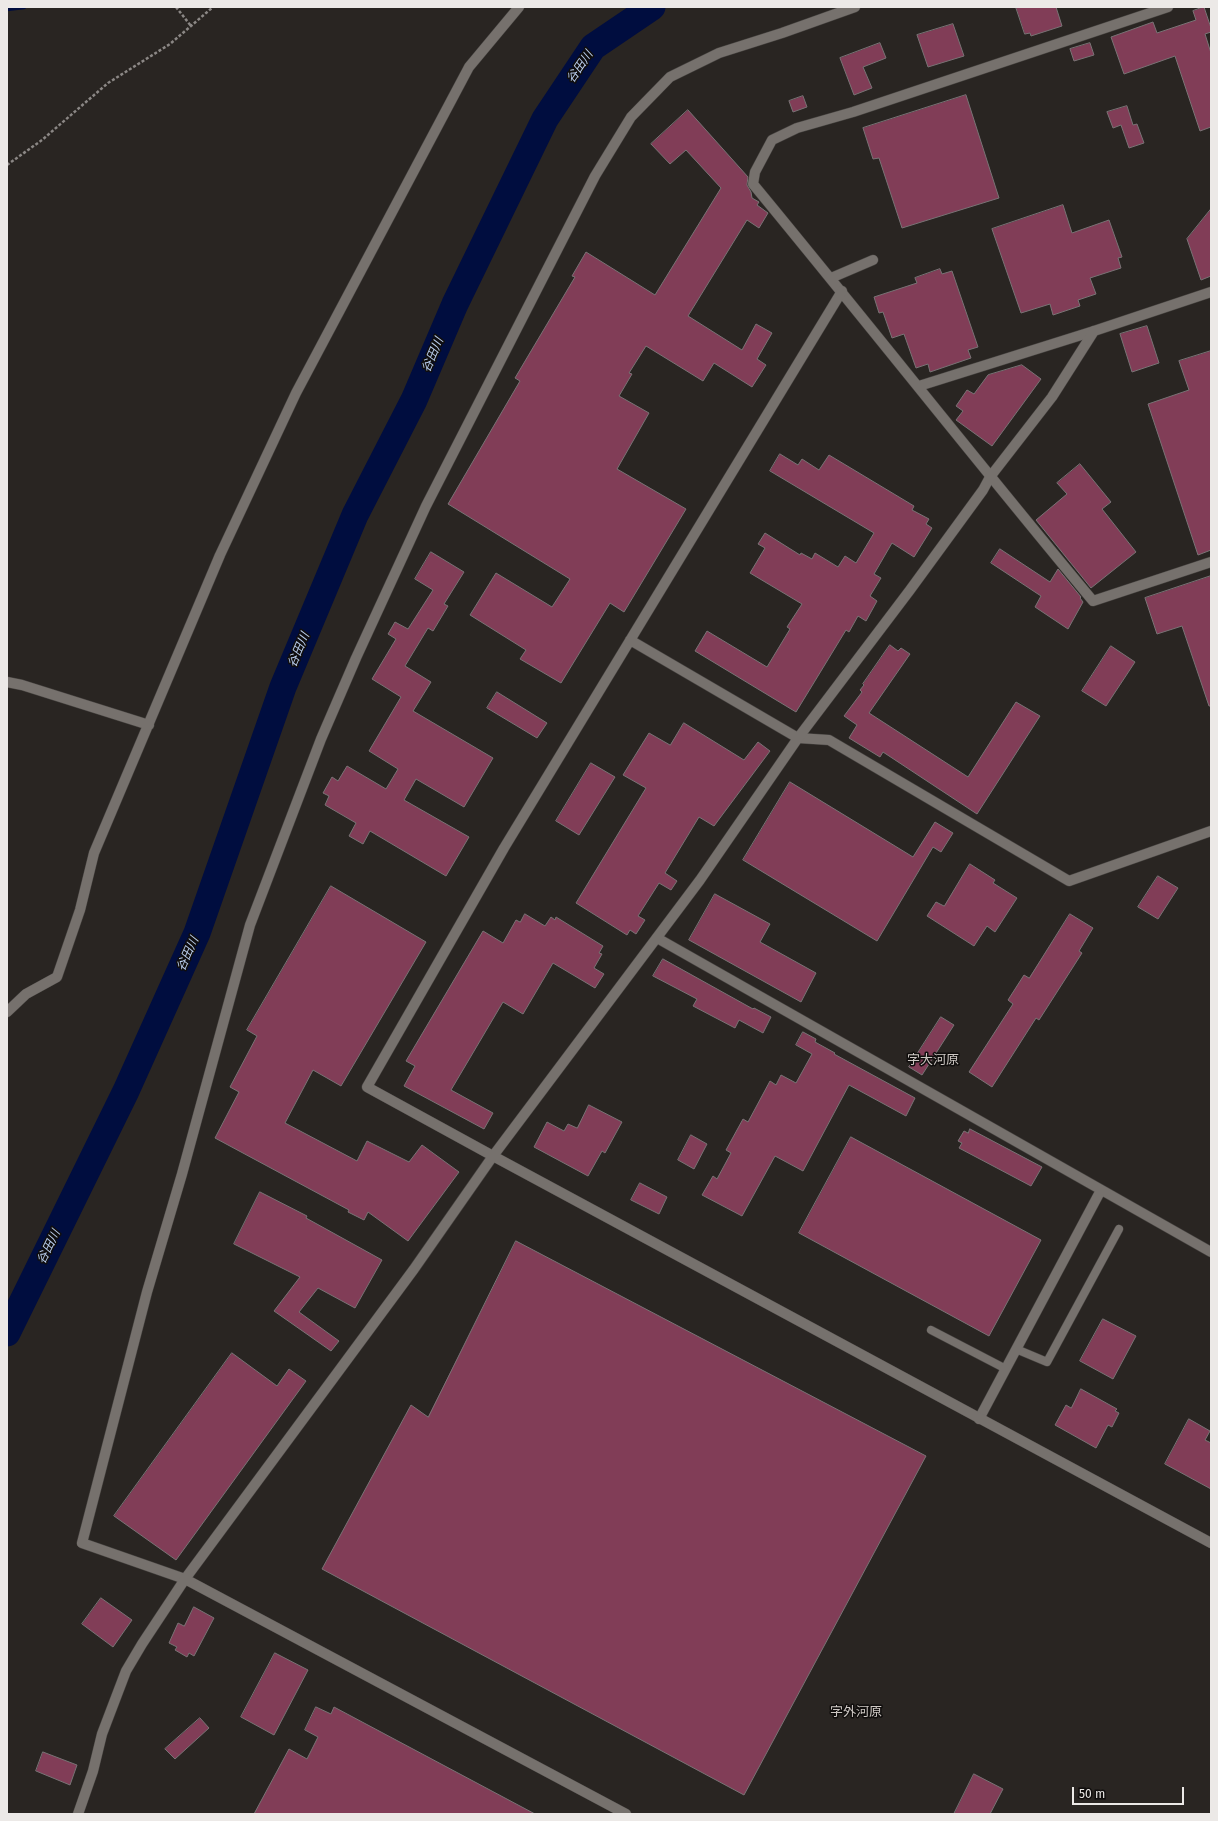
<!DOCTYPE html>
<html>
<head>
<meta charset="utf-8">
<style>
	body { margin:0 }
	#map { position:relative; width:1218px; height:1821px; overflow:hidden; background:#292522; font-family:"Fira Sans",sans-serif }
	canvas { display:block }
	.frame { position:absolute; inset:0; border:8px solid #ece9e7; pointer-events:none }
	.scale { position:absolute; left:1072px; top:1787px; width:112px; height:18px; box-sizing:border-box; border:2px solid #ece9e7; border-top:0; padding-left:5px; font-size:12px; line-height:14px; white-space:nowrap; color:#ece9e7; -webkit-text-stroke:3px #100e0d; paint-order:stroke }
</style>
</head>
<body>
<div id="map">
<canvas width="1218" height="1821"></canvas>
<div class="frame"></div>
<div class="scale">50 m</div>
</div>
<script>
const ctx = document.querySelector('canvas').getContext('2d');
ctx.lineJoin = 'round';
function trace(path, color, width, dash) { ctx.strokeStyle = color; ctx.lineWidth = width; ctx.lineCap = dash ? 'butt' : 'round'; ctx.setLineDash(dash || []); ctx.stroke(path); }
function fill(path, color) { ctx.fillStyle = color; ctx.fill(path, 'evenodd'); }
function label(font, color, halo, rows, align = 'center') {
  ctx.font = font + ' "Fira Sans","Noto Sans JP",sans-serif'; ctx.lineWidth = 3; ctx.setLineDash([]); ctx.textBaseline = 'middle'; ctx.strokeStyle = halo; ctx.fillStyle = color; for (const [text, x, y, turn = 0] of rows) {
    ctx.save(); ctx.translate(x, y); ctx.rotate((+turn || 0) * Math.PI / 180); ctx.textAlign = isNaN(turn) ? turn : align; if (halo) ctx.strokeText(text, 0, 0); ctx.fillText(text, 0, 0); ctx.restore();
  }
}
const stream = new Path2D(`
	M7 9 24 7`);
const river = new Path2D(`
	M7 1333 126 1091 197 933 283 687 355 515 414 400 455 304 545 119 593 47 652 7`);
const building = new Path2D(`
	M1016 7H1056L1062 26 1031 36 1030 33 1025 34Z
	M1204 7 1211 28V32L1205 34 1211 53V127L1200 131 1175 56 1124 74 1111 37 1153 22 1157 33 1196 20 1193 11Z
	M953 24 964 56 928 67 917 35Z
	M880 43 886 58 863 67 872 88 854 95 840 58Z
	M1090 43 1094 55 1074 61 1070 49Z
	M966 95 999 198 902 228 879 158 873 159 863 128Z
	M803 96 807 107 793 112 789 101Z
	M1127 106 1133 125 1137 124 1144 143 1129 148 1121 125 1113 128 1107 112Z
	M688 110 748 177 747 185 751 192 752 198 759 202 757 205 768 213 759 228 747 220 688 316 742 350 756 324 772 333 757 359 766 365 752 387 714 363 703 381 646 346 629 373 632 374 619 396 649 413 617 469 686 509 624 612 610 603 561 683 520 659 526 650 470 615 496 573 552 607 570 579 448 504 520 381 515 378 575 277 572 276 586 252 655 295 721 188 686 150 670 164 651 144Z
	M1063 205 1072 233 1109 220 1122 257 1118 258 1121 268 1090 278 1096 294 1078 300 1080 306 1053 315 1050 304 1021 313 992 229Z
	M1211 209V276L1201 280 1187 239Z
	M940 269 942 274 952 271 978 347 968 350 971 358 930 372 928 364 916 368 904 334 892 338 883 312 879 313 874 297 917 283 915 278Z
	M1147 326 1159 363 1132 372 1120 334Z
	M1211 351V550L1198 555 1148 404 1189 390 1179 361Z
	M1022 365 1041 379 992 446 956 420 963 411 956 406 967 390 974 394 988 375Z
	M780 454 798 465 802 459 819 470 829 455 914 506 912 510 929 519 926 524 932 528 914 557 892 543 874 574 881 578 870 596 877 601 866 621 858 616 849 632 846 630 796 712 695 651 707 631 767 667 790 629 787 627 802 604 750 573 765 548 758 544 765 533 800 555 801 553 812 559 815 553 838 567 845 556 856 563 874 533 770 471Z
	M1080 464 1111 502 1102 509 1136 552 1091 588 1036 520 1067 494 1057 483Z
	M1000 549 1050 582 1058 569 1081 597 1080 598 1083 602 1068 629 1035 607 1041 596 991 563Z
	M431 552 464 572 444 604 448 606 433 631 428 628 405 666 431 682 413 711 493 758 464 807 416 779 404 800 469 837 446 876 370 831 363 844 349 836 356 823 325 805 329 796 323 793 332 777 338 781 347 766 386 789 398 769 369 751 401 697 372 679 396 639 388 634 395 622 408 629 433 590 415 579Z
	M1211 576V706H1209L1182 626 1157 634 1145 598Z
	M890 645 898 651 901 648 910 654 869 713 968 777 1016 702 1040 716 977 814 883 752 880 757 849 738 857 725 844 716 862 692 860 690 864 685 863 684Z
	M1111 646 1135 662 1106 706 1082 691Z
	M497 692 547 723 537 738 487 708Z
	M684 723 744 760 758 742 770 751 714 826 699 817 665 873 677 881 671 890 659 883 638 916 645 920 636 934 630 930 627 935 576 903 646 788 623 775 649 733 670 745Z
	M591 763 615 777 579 835 556 821Z
	M790 782 913 857 935 822 953 833 941 852 933 847 877 941 743 860Z
	M970 864 995 880 993 883 1017 898 995 932 987 926 974 946 927 916 936 902 944 906Z
	M1158 876 1178 888 1158 919 1138 907Z
	M331 886 426 942 341 1086 313 1070 285 1123 357 1161 367 1141 409 1162 422 1145 459 1172 408 1241 368 1212 364 1220 348 1212 349 1210 215 1138 239 1092 230 1087 257 1036 247 1030Z
	M715 894 770 924 760 942 816 973 801 1002 689 940Z
	M525 914 545 926 551 917 555 920 556 917 603 946 599 953 602 954 594 968 604 974 595 988 553 963 523 1014 503 1002 451 1090 493 1113 484 1129 404 1086 415 1066 406 1061 483 931 503 943 516 920 520 922Z
	M1070 914 1093 928 1079 951 1082 953 1039 1020 1036 1018 992 1087 969 1072 1013 1004 1008 1000 1024 975 1029 978Z
	M663 959 753 1009 754 1008 771 1017 763 1033 739 1020 735 1028 693 1006 697 999 653 976Z
	M941 1017 954 1025 922 1075 909 1067Z
	M803 1032 816 1039 815 1042 835 1053 834 1054 915 1098 906 1116 849 1085 803 1171 775 1156 742 1216 702 1195 713 1176 717 1179 731 1153 726 1150 743 1119 748 1122 770 1081 776 1085 781 1075 796 1083 812 1054 796 1045Z
	M589 1105 622 1122 605 1153 602 1151 588 1176 534 1147 547 1122 564 1131 568 1124 577 1128Z
	M970 1129 1042 1167 1031 1186 959 1148 962 1143 958 1141 964 1131 968 1133Z
	M691 1135 707 1144 694 1169 678 1160Z
	M851 1137 1041 1240 989 1336 799 1233Z
	M640 1183 667 1197 659 1214 631 1200Z
	M260 1192 307 1216 306 1218 382 1260 355 1308 318 1288 299 1312 339 1341 331 1351 274 1311 300 1277 234 1244Z
	M516 1241 926 1456 744 1795 322 1569 411 1405 428 1417Z
	M1103 1319 1136 1336 1113 1379 1080 1361Z
	M232 1353 277 1386 289 1369 306 1381 176 1560 114 1516Z
	M1081 1389 1117 1409 1115 1411 1119 1413 1112 1427 1108 1425 1096 1448 1055 1425 1066 1405 1071 1408Z
	M1189 1419 1210 1431 1205 1440 1211 1443V1489L1165 1464Z
	M101 1598 132 1620 113 1647 82 1624Z
	M194 1607 214 1618 194 1656 189 1653 187 1657 175 1650 177 1647 169 1643 178 1623 184 1626Z
	M275 1653 308 1670 274 1735 241 1717Z
	M316 1707 331 1714 334 1707 535 1814H254L289 1749 307 1759 318 1737 305 1730Z
	M200 1718 209 1728 175 1759 165 1749Z
	M43 1752 77 1765 70 1785 36 1771Z
	M974 1774 1003 1789 990 1814H954Z`);
const path = new Path2D(`
	M176 7 191 26
	M7 165 42 140 108 83 170 44 213 7`);
const service = new Path2D(`
	M931 1330 1006 1369
	M1016 1349 1047 1362 1119 1229`);
const minor = new Path2D(`
	M1168 7 853 112 797 128 772 140 755 172 753 184C867 322 978 463 1093 601L1211 562
	M831 278 873 260
	M919 386 1094 331
	M7 682 22 685 149 725
	M798 738 829 740 1069 881 1211 831
	M657 938 1211 1252
	M7 1012 26 994 57 977 80 910 94 853 220 555 296 393 469 67 519 7
	M979 1419 1101 1190
	M185 1579 82 1543 147 1292 182 1174 250 925 321 739 356 658 426 506 595 176 631 117 670 77 719 53 782 33 855 7`);
const tertiary = new Path2D(`
	M842 291 504 848 367 1087 493 1156 1211 1543
	M630 640 798 738
	M185 1579 626 1814
	M78 1814 93 1771 102 1734 126 1671 142 1644 185 1579 414 1269 493 1156 700 880 798 738 910 590 983 490 990 477 1052 397 1094 331 1211 292`);
const waterNames = [
	["谷田川",580,67,-56],
	["谷田川",433,355,-67],
	["谷田川",299,650,-67],
	["谷田川",188,954,-66],
	["谷田川",49,1247,-64]
];
const quarterNames = [
	["字大河原",933,1060],
	["字外河原",856,1712]
];
trace(stream, '#000d3f', 4.5);
trace(river, '#000d3f', 27);
fill(building, '#813d57');
trace(building, '#797375', 1);
trace(service, '#464340', 9);
trace(minor, '#464340', 11);
trace(tertiary, '#464340', 11);
trace(path, '#8b8785', 2.5, [3, 2]);
trace(service, '#76716d', 8);
trace(minor, '#76716d', 10);
trace(tertiary, '#76716d', 10);
label('italic 12px', '#baceef', '#100e0d', waterNames);
label('13px', '#cdc7c3', '#100e0d', quarterNames);
</script>
</body>
</html>
